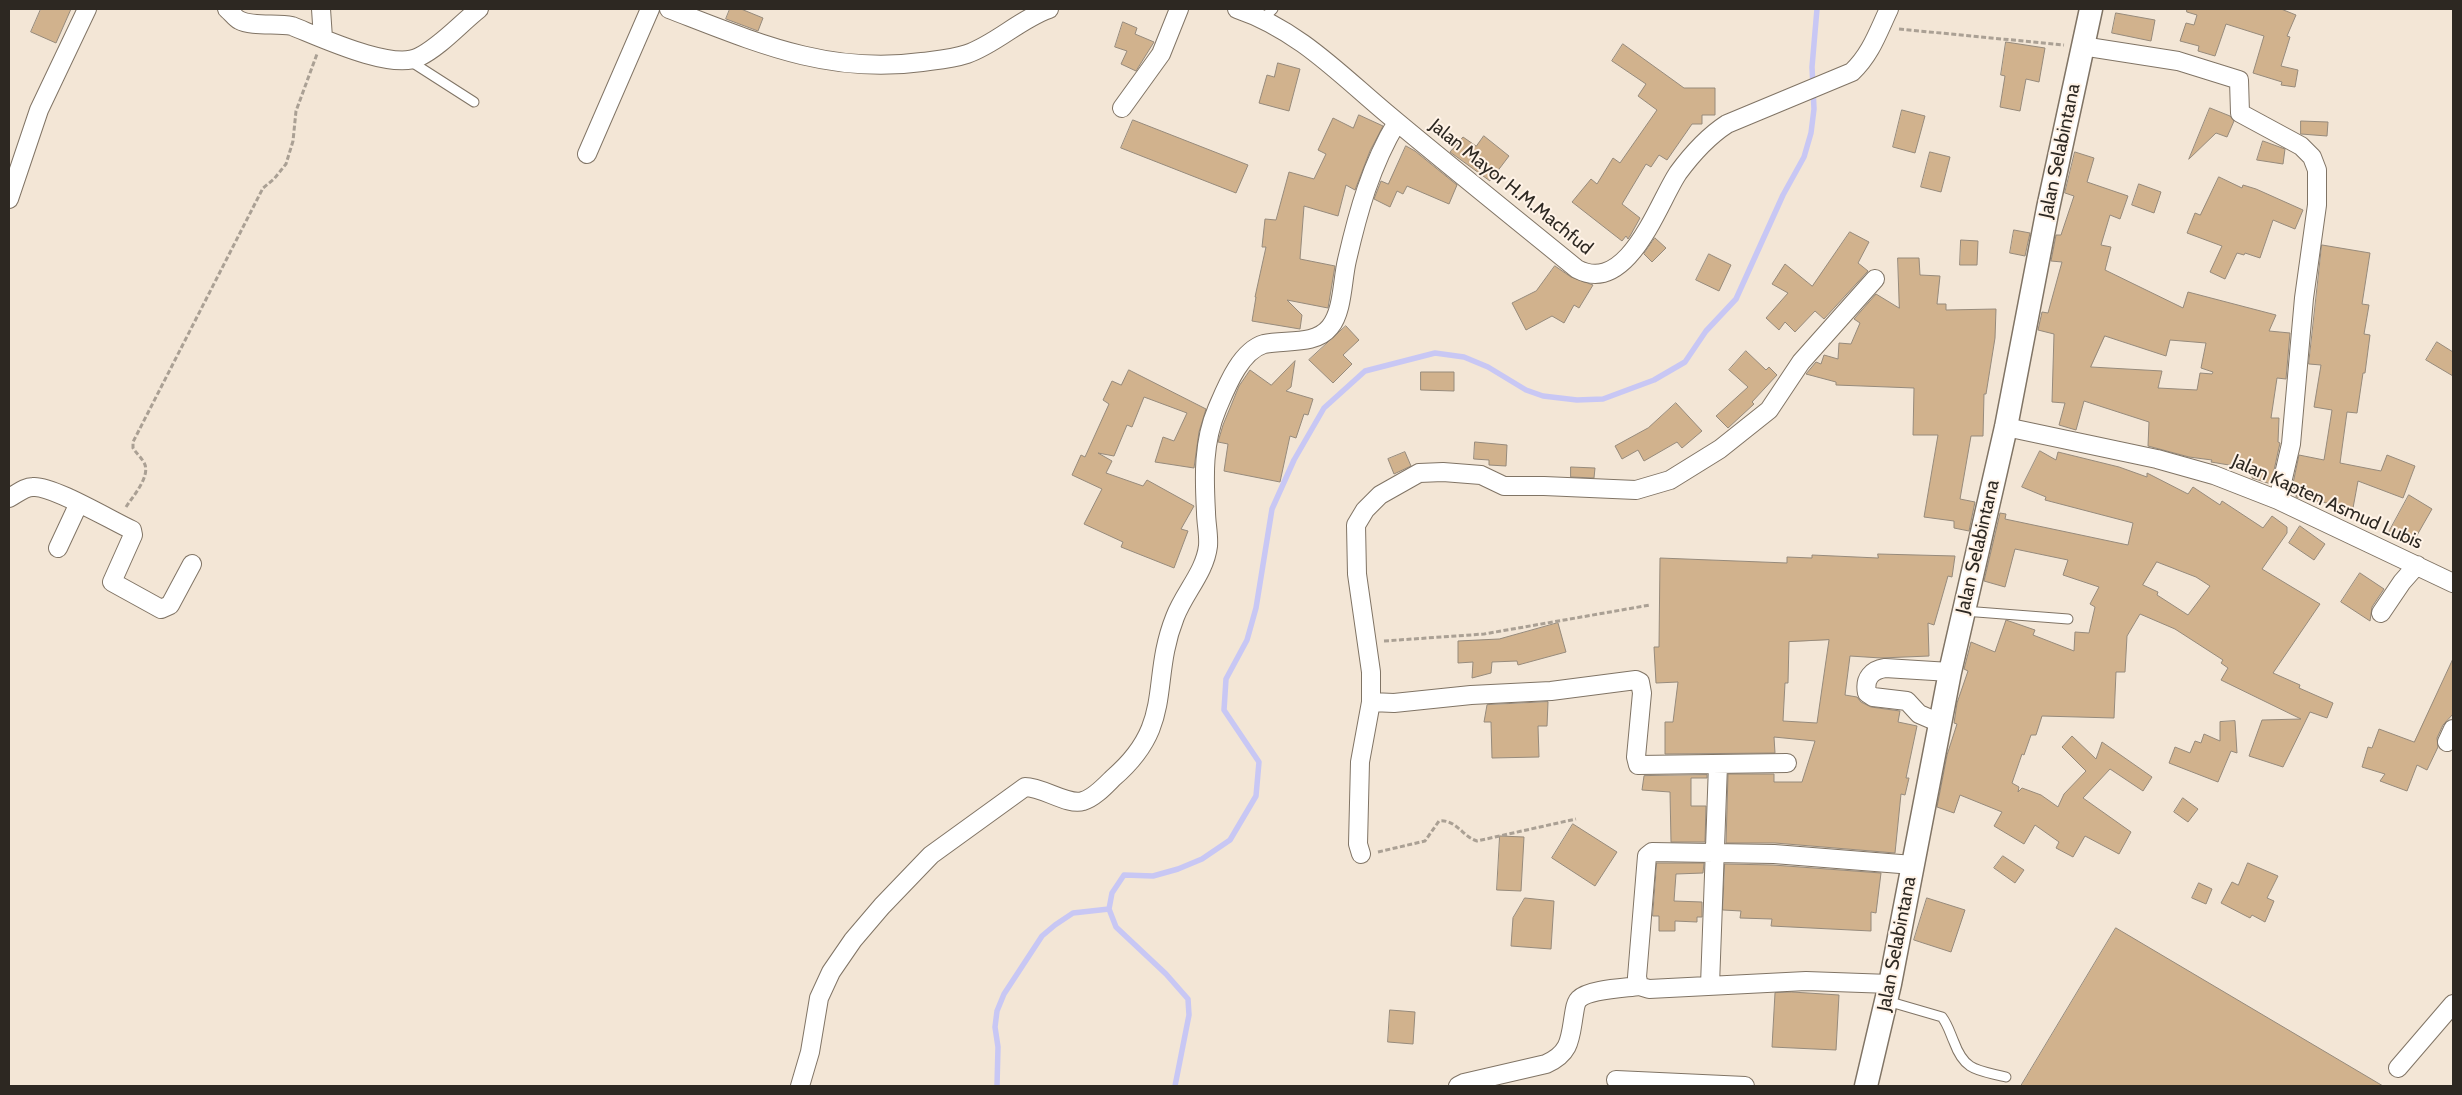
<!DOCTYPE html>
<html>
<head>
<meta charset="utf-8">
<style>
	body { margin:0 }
	#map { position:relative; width:2462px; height:1095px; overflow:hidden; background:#f3e6d6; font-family:Cabin,sans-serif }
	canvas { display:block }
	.frame { position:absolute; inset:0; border:10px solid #2d2822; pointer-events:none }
</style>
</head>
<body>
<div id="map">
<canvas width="2462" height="1095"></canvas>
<div class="frame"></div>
</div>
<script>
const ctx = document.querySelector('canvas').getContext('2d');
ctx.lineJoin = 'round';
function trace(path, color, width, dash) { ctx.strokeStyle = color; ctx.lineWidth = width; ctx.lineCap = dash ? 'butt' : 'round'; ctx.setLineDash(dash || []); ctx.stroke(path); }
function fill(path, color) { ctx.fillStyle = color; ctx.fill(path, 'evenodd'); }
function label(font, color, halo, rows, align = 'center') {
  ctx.font = font + ' Cabin,sans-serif'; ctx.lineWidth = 4; ctx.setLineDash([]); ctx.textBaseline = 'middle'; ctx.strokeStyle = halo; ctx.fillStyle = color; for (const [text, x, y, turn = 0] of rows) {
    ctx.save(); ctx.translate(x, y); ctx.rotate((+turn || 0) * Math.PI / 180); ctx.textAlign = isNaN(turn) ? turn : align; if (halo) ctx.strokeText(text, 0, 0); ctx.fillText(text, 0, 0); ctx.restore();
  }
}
const stream = new Path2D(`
	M997 1086 998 1047 995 1027 997 1011 1004 994 1042 936 1055 925 1073 913 1109 909
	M1175 1086 1189 1015 1188 999 1166 974 1116 927 1109 909 1112 893 1124 875 1153 876 1178 869 1202 859 1230 840 1256 796 1259 762 1224 710 1226 679 1247 640 1256 608 1272 509 1294 460 1324 408 1365 371 1435 353 1464 357 1488 367 1526 390 1543 396 1577 400 1603 399 1654 380 1685 362 1706 331 1736 299 1783 195 1804 157 1811 133 1814 109 1812 67 1817 9`);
const building = new Path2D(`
	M41 9H71L56 43 31 32Z
	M730 9H741L763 18 758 31 726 19Z
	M2187 9H2281L2296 15 2287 36 2290 37 2281 66 2298 70 2295 87 2281 85 2282 82 2253 73 2264 36 2226 24 2215 56 2198 51 2199 46 2180 41 2186 23 2194 25 2197 15 2187 12Z
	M2116 13 2155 20 2151 41 2112 33Z
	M1123 22 1137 28 1135 34 1154 42 1136 71 1121 64 1127 51 1115 47Z
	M2006 42 2045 48 2039 82 2026 79 2020 111 2000 107 2005 76 2001 75Z
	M1623 44 1684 88H1715V115H1702V124H1692L1667 160 1659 155 1651 167 1646 164 1622 204 1640 218 1630 236 1628 239 1626 236 1622 241 1572 202 1591 179 1597 184 1613 158 1620 163 1657 110 1638 96 1646 84 1612 61Z
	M1278 63 1300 69 1289 111 1259 103 1267 75 1274 77Z
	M2210 108 2230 116 2234 121 2227 137 2216 133 2189 159Z
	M1902 110 1925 116 1915 153 1893 147Z
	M1359 115 1383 126 1370 151 1355 190 1346 185 1338 216 1304 206 1300 259 1335 266 1328 308 1287 300 1302 315 1300 329 1252 321 1256 297H1255L1266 247H1262L1265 219 1276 220 1289 172 1314 179 1326 154 1318 150 1333 118 1353 128Z
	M1133 120 1248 165 1236 193 1121 148Z
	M2301 121 2328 122 2327 136 2301 134Z
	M1484 136 1509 156 1490 181 1450 152 1463 137 1476 146Z
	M2263 141 2285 149 2283 164 2257 160Z
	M1406 146 1415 151 1457 185 1449 204 1407 186 1403 194 1397 191 1390 207 1374 199 1381 181 1388 184Z
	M1930 152 1950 157 1941 192 1921 187Z
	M2075 152 2094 158 2087 182 2128 196 2120 219 2110 215 2101 245 2111 247 2105 270 2183 308 2188 292 2276 315 2269 331 2290 333 2286 379 2277 378 2271 418H2279L2278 442 2280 443 2271 484 2252 478 2253 469 2211 462 2212 460 2189 457 2148 446 2149 422 2084 401 2076 430 2059 425 2065 403 2052 402 2054 334 2038 330 2042 312 2048 313 2062 262 2051 261 2056 235H2061L2074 196 2065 193ZM2105 336 2166 356 2170 340 2206 343 2201 368 2213 372 2212 374 2200 373 2197 390 2158 388 2162 371 2091 367Z
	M2219 177 2242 188 2243 185 2256 189 2303 210 2295 229 2273 220 2260 258 2245 253 2244 255 2237 253 2225 279 2210 272 2222 246 2187 233 2195 213 2200 215Z
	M2139 184 2161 192 2154 213 2132 205Z
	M2014 230 2030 233 2025 256 2010 253Z
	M1850 232 1869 242 1858 263 1868 271 1824 319 1815 311 1795 332 1785 322 1779 330 1766 318 1788 293 1772 284 1785 264 1812 286Z
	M1655 238 1666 248 1652 262 1644 254Z
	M1961 240 1978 241 1977 265H1960Z
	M2322 245 2370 253 2362 304 2369 305 2364 334 2370 335 2365 373H2363L2357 413 2347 412 2340 463 2381 471 2387 455 2415 466 2403 498 2358 481 2353 508 2296 497 2297 489 2292 488 2299 455 2324 460 2332 410 2314 407 2321 365 2309 364Z
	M1709 254 1731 265 1719 291 1696 280Z
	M1898 258H1919L1920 275 1940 276 1937 304H1946V310L1996 309 1995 338 1986 394H1984L1983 436H1971L1960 499 1975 502 1969 531 1954 528V521L1924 517 1938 435H1913L1914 388 1836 385V382L1806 374 1816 362 1821 364 1824 355 1838 359 1839 343 1851 344 1860 323 1854 319 1876 294 1899 308Z
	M1555 266 1571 277 1593 285 1579 308 1574 305 1564 323 1552 316 1526 330 1512 303 1536 291Z
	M1346 326 1359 340 1343 355 1352 364 1333 383 1309 360Z
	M2437 342 2453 352V376L2426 360Z
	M1746 351 1766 370 1769 367 1777 375 1752 402 1754 404 1728 428 1716 416 1748 387 1729 370Z
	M1295 361 1291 387 1286 391 1313 399 1308 415 1304 414 1296 438 1290 436 1280 482 1224 471 1228 444 1218 442 1223 425 1239 386 1250 370 1271 385Z
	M1129 370 1206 409 1199 432 1194 468 1155 462 1163 437 1174 441 1187 413 1144 397 1132 427 1127 425 1114 456 1098 453 1112 461 1106 473 1143 486 1147 480 1194 506 1181 529 1188 531 1174 568 1121 547 1123 542 1084 524 1102 489 1072 475 1081 455 1085 457 1109 404 1103 400 1112 381 1121 385Z
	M1421 372H1454V391L1421 390Z
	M1676 403 1702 431 1682 448 1677 442 1644 461 1638 450 1622 459 1615 446 1648 428Z
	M1475 442 1507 445 1506 466 1489 465V460L1474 459Z
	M2040 451 2056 460 2058 452 2119 467 2147 477V473L2188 494 2193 487 2220 505 2222 501 2263 528 2272 516 2287 527V533L2262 569 2320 604 2273 673 2300 685 2299 688 2333 703 2327 718 2310 712 2283 767 2249 756 2262 720 2301 719 2221 680 2228 668 2221 663 2223 660 2175 629 2140 614 2127 636 2125 672H2116L2114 718 2042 716 2036 735H2031L2024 755 2022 754 2012 783 2019 787 2018 792 2022 788 2041 795 2058 807 2064 794 2086 771 2062 747 2072 736 2096 759 2102 742 2152 777 2143 791 2110 769 2083 798 2131 832 2119 854 2085 836 2073 857 2056 848 2059 842 2035 825 2024 844 1994 826 2002 812 1960 795 1954 813 1937 807 1947 755 1957 724 1954 723 1957 703 1968 671 1964 669 1971 642 1995 652 2006 620 2035 630 2033 635 2074 651 2075 632 2089 633 2095 607 2090 604 2099 587 2063 575 2068 560 2015 549 2005 587 1984 581 2000 513 2006 514 2005 519 2128 545 2133 523 2045 500 2046 497 2022 487ZM2157 562 2196 577 2210 586 2188 615 2157 595 2158 592 2143 585Z
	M1405 452 1411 466 1394 474 1388 459Z
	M1571 467 1595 468 1594 478 1571 477Z
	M2409 495 2432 509 2412 544 2389 532Z
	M2300 526 2325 544 2314 560 2289 543Z
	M1878 554 1955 556 1952 577 1948 576 1934 625 1928 623 1929 656 1881 658 1850 656 1845 695 1857 697 1861 702 1871 707 1900 711 1898 722 1917 726 1906 778H1909L1905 795 1901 794 1895 853 1775 843H1726L1728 774H1774V782H1802L1815 741 1774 737 1775 753 1665 754V722H1673L1678 682 1656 683 1654 647H1659L1660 558 1787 563V557L1812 558V555L1878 558ZM1829 640 1817 723 1783 721 1785 683H1788L1789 642Z
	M2360 573 2384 589 2372 607 2370 621 2341 602Z
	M1558 623 1566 652 1518 665 1517 661 1492 662 1491 673 1472 678 1473 662 1458 663V641L1499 639Z
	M2453 659V714L2443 725 2437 738 2438 747 2427 770 2417 765 2407 791 2380 781 2385 774 2362 767 2368 747 2372 748 2379 729 2414 742Z
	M1548 702 1547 726H1538L1539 757 1492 758 1491 722H1484L1487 705Z
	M2235 721 2237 753 2231 751 2218 782 2169 763 2175 747 2190 753 2195 741 2201 743 2204 734 2220 741V722Z
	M1707 775V778H1691V806H1706L1705 842H1671L1670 792 1642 790 1644 776Z
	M2183 798 2198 809 2188 822 2174 812Z
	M1573 824 1617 852 1595 886 1552 858Z
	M1500 836 1524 837 1521 891 1497 890Z
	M2003 856 2024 870 2015 883 1994 868Z
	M1657 863H1704L1703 873 1676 874 1674 901 1702 902V917H1697V922L1675 921V931H1659V916H1653Z
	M2248 863 2278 876 2267 898 2274 901 2265 922 2252 915 2250 918 2221 903 2232 882 2238 885Z
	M1725 864 1773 865 1881 873 1876 913 1871 912V931L1771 926 1772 919 1740 918 1741 911 1723 910Z
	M2199 883 2212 889 2206 904 2192 898Z
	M1525 898 1554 901 1551 949 1511 946 1513 918Z
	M1927 898 1965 910 1951 952 1914 940Z
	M2116 928 2383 1086H2021Z
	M1792 992 1839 995 1836 1050 1772 1047 1775 993Z
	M1390 1010 1415 1012 1413 1044 1388 1042Z`);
const path = new Path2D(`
	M1899 29 2064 45
	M126 507C133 496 153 474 143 461 140 456 136 453 133 448V442L263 188 274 179 286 164 293 141 296 111 317 54
	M1384 641 1484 634 1650 605
	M1378 852 1425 841 1439 821C1456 819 1463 837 1477 841L1576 819`);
const service = new Path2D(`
	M1264 18 1273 9
	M410 61 474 102
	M1964 611 2068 619
	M1887 1001 1942 1017C1948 1025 1950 1033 1954 1042 1965 1072 1978 1070 2006 1077`);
const minor = new Path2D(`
	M227 9C231 12 235 18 239 20 252 27 276 23 292 26 320 37 392 71 419 57 441 46 460 24 479 9
	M321 9 323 38
	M669 9C755 42 828 75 922 62 937 60 952 59 967 54 996 44 1020 19 1049 9
	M1237 9C1302 31 1345 80 1397 122 1457 172 1517 220 1577 269 1628 296 1658 203 1678 173 1692 154 1707 137 1727 124L1852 72C1871 54 1878 32 1889 9
	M2082 46 2178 61 2239 80 2240 113 2301 146 2312 157 2317 170V205L2304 298 2291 444 2278 500
	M1122 108 1161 54 1179 9
	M587 154 650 9
	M9 199 39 110 87 9
	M2006 427 2157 459 2214 475 2278 500 2453 583
	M9 498C17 494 24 487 33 487 52 485 112 521 132 530L133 535 112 582 161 609 170 605 192 564
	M58 548 79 503
	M2381 613 2402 582 2417 565
	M1371 702 1394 703 1471 695 1551 691 1636 680 1640 682 1642 693 1636 757 1638 765 1787 763
	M1940 723 1919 714 1907 701 1873 697 1867 693C1864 678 1872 670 1885 668L1950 672
	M2447 742 2453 729
	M1361 854 1358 844 1360 762 1371 702V672L1357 574 1356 525 1365 510 1380 495 1419 473 1443 472 1481 475 1504 486H1544L1636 490 1670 480 1720 449 1769 410 1801 362 1875 279
	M1890 984 1806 981 1649 989 1639 986 1637 977 1647 856 1652 852 1774 854 1913 865
	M1710 985 1718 765
	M2398 1068 2453 1004
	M1616 1080 1745 1086
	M800 1086 810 1052 819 998 831 972 853 940 882 906 931 855 1025 787C1043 787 1068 806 1083 801 1094 798 1105 786 1113 778 1176 724 1149 682 1175 617 1184 593 1205 572 1208 546 1209 535 1206 523 1206 512 1204 476 1203 442 1217 409 1226 388 1240 351 1264 344 1285 339 1315 346 1330 327 1343 311 1342 281 1347 260 1358 212 1371 165 1397 122
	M1458 1086 1464 1083 1546 1064C1571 1053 1570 1038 1574 1014 1575 1009 1575 1003 1579 999 1589 989 1625 988 1639 986`);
const tertiary = new Path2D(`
	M1866 1086 1890 984 1950 672 2006 427 2048 208 2091 9`);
const streetNames = [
	["Jalan Selabintana",2060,151,-78],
	["Jalan Mayor H.M.Machfud",1511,187,39],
	["Jalan Kapten Asmud Lubis",2327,502,24],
	["Jalan Selabintana",1978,547,-77],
	["Jalan Selabintana",1897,944,-79]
];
trace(stream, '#c8c7f4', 5.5);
fill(building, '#d1b28d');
trace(building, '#968a7b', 1);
trace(service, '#807465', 11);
trace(minor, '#807465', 20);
trace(tertiary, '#807465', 25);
trace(path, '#aaa094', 3, [5, 2.5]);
trace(service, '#fff', 9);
trace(minor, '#fff', 18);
trace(tertiary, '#fff', 22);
label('19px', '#2d2822', '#fff3e7', streetNames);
</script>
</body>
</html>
